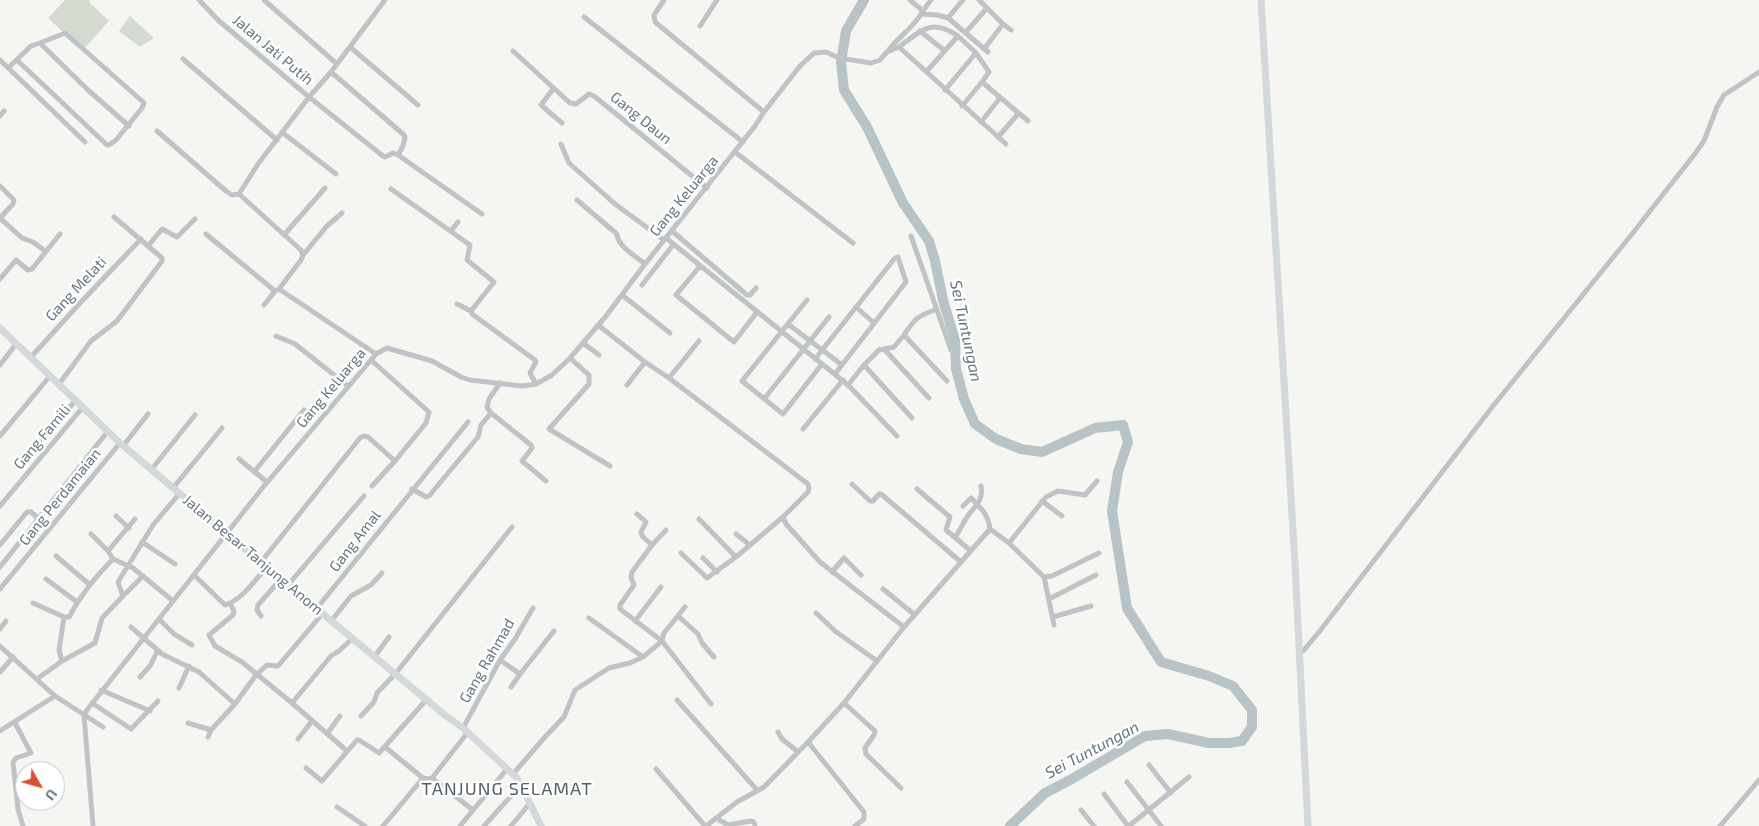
<!DOCTYPE html>
<html>
<head>
<meta charset="utf-8">
<style>
	body { margin:0 }
	#map { position:relative; width:1759px; height:826px; overflow:hidden; background:#f5f5f2; font-family:"Exo 2",sans-serif }
	canvas { display:block }
	.north { position:absolute; left:15px; top:761px; width:50px; height:50px; box-sizing:border-box; background:#fff; border:1px solid #c2c8cd; border-radius:50%; rotate:128deg; font-size:14px; font-weight:700; line-height:20px; text-align:center; color:#667681 }
	.north::after { content:''; display:block; margin:auto; width:18px; height:22px; background:#d65131; clip-path:polygon(50% 0,100% 100%,50% 72%,0 100%) }
</style>
</head>
<body>
<div id="map">
<canvas width="1759" height="826"></canvas>
<div class="north">U</div>
</div>
<script>
const ctx = document.querySelector('canvas').getContext('2d');
ctx.lineJoin = 'round';
function fill(path, color) { ctx.fillStyle = color; ctx.fill(path, 'evenodd'); }
function trace(path, color, width, dash) { ctx.strokeStyle = color; ctx.lineWidth = width; ctx.lineCap = dash ? 'butt' : 'round'; ctx.setLineDash(dash || []); ctx.stroke(path); }
function label(font, color, halo, rows, align = 'center') {
  ctx.font = font + ' "Exo 2",sans-serif'; ctx.lineWidth = 5; ctx.setLineDash([]); ctx.textBaseline = 'middle'; ctx.strokeStyle = halo; ctx.fillStyle = color; for (const [text, x, y, turn = 0] of rows) {
    ctx.save(); ctx.translate(x, y); ctx.rotate((+turn || 0) * Math.PI / 180); ctx.textAlign = isNaN(turn) ? turn : align; if (halo) ctx.strokeText(text, 0, 0); ctx.fillText(text, 0, 0); ctx.restore();
  }
}
const green = new Path2D(`
	M65 0H90L89 2 109 21 83 50 48 18Z
	M130 16 154 38 140 47 119 31Z`);
const river = new Path2D(`
	M864 0 846 31 841 62 844 90 867 127 903 203 929 241 935 261 943 300 955 340 956 369 964 399 975 424 996 439 1021 449 1042 452 1095 428 1123 425 1128 442 1118 472 1112 511 1127 608 1161 662 1209 676 1233 686 1252 710V727L1242 741 1229 743H1209L1168 734 1145 736 1070 780 1045 793 1010 826`);
const minor = new Path2D(`
	M199 0 219 21 309 97 383 156 385 157 393 153 398 155 482 214
	M264 0 337 64
	M910 0 923 11
	M979 0 1003 24 984 49
	M922 12 931 0
	M584 17 743 142
	M948 18 963 0
	M1003 24 1011 30
	M700 26 717 0
	M920 31 945 51
	M966 32 987 8
	M958 36 976 53
	M350 47 418 105
	M899 47C922 30 931 18 958 36L927 71
	M513 51 570 103 576 104 589 94 594 96 707 188
	M888 51C898 37 912 29 921 14L937 15 948 18 988 52
	M183 59 277 140
	M0 60 85 142
	M17 60 107 145H109L116 140 142 108 144 103 142 101 65 33 40 43
	M8 68 31 46 40 43 88 90 129 126
	M331 72 403 134 405 137 403 146 398 155
	M553 89 541 105 562 123
	M945 90 976 53 989 72 982 82 1028 121
	M962 106 982 82
	M764 112 800 66 814 53 826 52 839 58 871 63 880 60 887 52 899 47 1006 144
	M0 116 4 111
	M981 122 1000 98
	M157 131 226 191 232 195 239 194 301 250 303 255 301 260 279 289
	M283 133 336 174
	M998 137 1018 114
	M561 144 569 163 615 204 664 240
	M735 152 853 243
	M0 186 14 200 13 204 0 218
	M391 189 470 245 467 260 494 282 471 311 472 314 535 360 536 362 530 373 536 384
	M239 194 258 164 309 97 331 72 385 0
	M577 200 617 234C618 247 636 256 645 264
	M0 218 22 238 33 242 45 251
	M451 231 458 222
	M672 231 747 295H750L756 288
	M206 234 275 291 279 289 376 354
	M284 235 325 188
	M911 236 951 350
	M666 238 848 385 897 436
	M148 246 162 229 177 237 195 219
	M303 255 327 226 342 213
	M700 266 676 295 734 342 757 312
	M0 279 16 260 28 270 32 269 60 234
	M642 285 673 245
	M622 295 670 333
	M807 300 742 381 783 414 822 364
	M457 304 471 311
	M264 305 275 291
	M856 307 874 323
	M788 324 842 365
	M598 325 645 362 669 378 808 484 809 489 808 492 783 517
	M904 335C915 318 918 316 937 309
	M276 336 295 344 348 386
	M583 343 599 355
	M884 349 929 398
	M31 357 81 302 141 239
	M570 358 589 375V384L549 429 610 466
	M815 359 895 258 898 257 906 282 835 374
	M371 360 429 412 426 423 395 461 372 486
	M0 365 16 344
	M864 365 879 350 894 347 904 335 947 381
	M669 378 699 341
	M500 383 489 399 487 407 491 413 531 445 532 448 522 461 546 481
	M59 384 91 341 117 321 162 261V258L114 217
	M627 385 645 362
	M848 385 864 365 912 418
	M764 399 829 317
	M803 429 843 380
	M0 436 50 376
	M40 441 76 400
	M123 446 148 414
	M239 459 267 482
	M151 470 195 415
	M254 472 304 410
	M852 484 870 501H873L879 494H881L961 562
	M173 488 222 428
	M412 489 426 497 429 496 478 437 481 425 491 413
	M917 489 950 517 946 530 971 551
	M1042 501 1062 516
	M0 506 83 407
	M963 506 971 498C981 508 988 514 990 529
	M637 514 646 522 641 532 642 536 652 545
	M116 516 129 528
	M699 519 736 557
	M990 529 1009 543 1044 577 1052 576 1099 553
	M666 530 652 545 632 572 631 577 634 585 620 605V609L662 641 711 704
	M91 534 108 551 113 559
	M736 534 750 545
	M955 537C960 531 963 523 967 517 975 506 984 500 981 486
	M142 542 175 564
	M1009 543 1046 497 1058 491 1085 495 1097 481
	M0 545 27 512H31L39 519
	M108 551 135 519
	M681 553 707 578 736 557 783 517 786 524 820 562 904 627
	M56 556 89 584
	M703 558 717 572
	M261 562 360 438 364 436 368 437 395 461
	M0 567 108 431
	M832 572 844 558 861 575
	M194 575 225 605C242 600 255 580 267 567
	M1044 577 1054 625
	M46 579 77 602
	M288 585 364 496
	M0 589 120 443
	M883 589 915 615
	M126 593 143 576
	M1049 599 1096 575
	M33 603 64 617
	M230 603 234 611 233 615 209 635 215 646 242 662 292 703 347 751
	M317 608 468 422
	M816 613 835 631 877 661
	M261 616 257 610 258 605 281 579
	M678 616 698 634 702 643 714 657
	M1053 617 1091 606
	M589 618 643 657
	M159 619 174 634 192 645
	M332 620 351 596 371 585 382 573
	M635 621 661 587
	M131 627 162 654 199 672 235 704
	M0 629 6 621
	M662 641 664 633 685 607
	M0 646 55 696 103 727
	M1299 653 1304 650 1319 632 1493 406 1632 234 1694 155 1704 141 1717 107 1724 95 1759 72
	M375 656 389 637
	M500 660 520 674 511 687
	M62 661 59 650 64 617H69C81 594 95 577 113 559L133 568 173 601
	M0 672 13 657
	M520 674 554 631
	M140 677 150 666 158 650
	M37 679 62 661 95 643 102 618 123 596 118 582 153 525 179 494
	M179 688 189 666
	M101 690 150 711
	M677 700 757 790
	M92 703 131 729 158 701
	M292 703 331 656 339 651 353 638
	M844 703 875 731 874 735 865 748 866 754 901 788
	M361 716 374 702 377 693 396 673 512 527
	M15 723 31 753 16 758 13 762 18 809 23 826
	M188 723 211 730
	M463 728 500 660 515 639 533 608
	M0 731 55 696
	M778 732 782 739 797 751
	M327 734 340 716
	M208 737 211 730 235 704 256 675 267 665 278 666 323 613
	M298 739 312 721
	M808 742 864 812V819L855 826
	M385 747 423 778
	M1149 765 1171 793
	M306 768 322 781 357 740H359L379 753 427 699
	M656 769 705 826
	M513 774 544 738 564 717 575 690 609 668 630 663 643 657 662 641
	M432 778 473 810
	M1127 782 1161 826
	M1104 794 1128 826
	M337 807 365 826
	M1081 810 1094 826
	M716 818 728 825 751 821 754 822 755 826
	M93 826 84 715 87 710 264 486 376 354 387 348 432 361 461 377 470 380 522 386 536 384 552 375 570 358 606 316 645 264 755 126 764 112 655 22 654 15 664 0
	M383 826 423 778 428 779 432 778 468 732
	M460 826 507 769
	M484 826 521 785
	M511 826 530 803
	M706 826 737 802 764 787 808 742 844 703 904 627 990 529
	M1129 826 1189 777
	M1720 826 1759 780`);
const major = new Path2D(`
	M1261 0 1295 564 1308 826
	M0 328 120 443 288 585 446 716 463 728 516 777 521 785 541 826`);
const streetNames = [
	["Jalan Jati Putih",273,50,40],
	["Gang Daun",641,118,39],
	["Gang Keluarga",684,196,-51],
	["Gang Melati",76,289,-47],
	["Gang Keluarga",331,388,-50],
	["Gang Famili",42,437,-50],
	["Gang Perdamaian",60,497,-51],
	["Gang Amal",355,541,-52],
	["Jalan Besar Tanjung Anom",253,555,40],
	["Gang Rahmad",487,661,-60]
];
const waterNames = [
	["Sei Tuntungan",966,331,78],
	["Sei Tuntungan",1092,750,-28]
];
const quarterNames = [
	["TANJUNG SELAMAT",507,789]
];
fill(green, '#d5dad1');
trace(river, '#b8c3c7', 10);
trace(minor, '#bfc3c6', 5);
trace(major, '#d3d8db', 7);
label('15px', '#667681', '#fff', streetNames);
label('italic 16px', '#62777e', '#fff', waterNames);
ctx.letterSpacing = '1px';
label('18px', '#545f67', '#fff', quarterNames);
ctx.letterSpacing = '0px';
</script>
</body>
</html>
